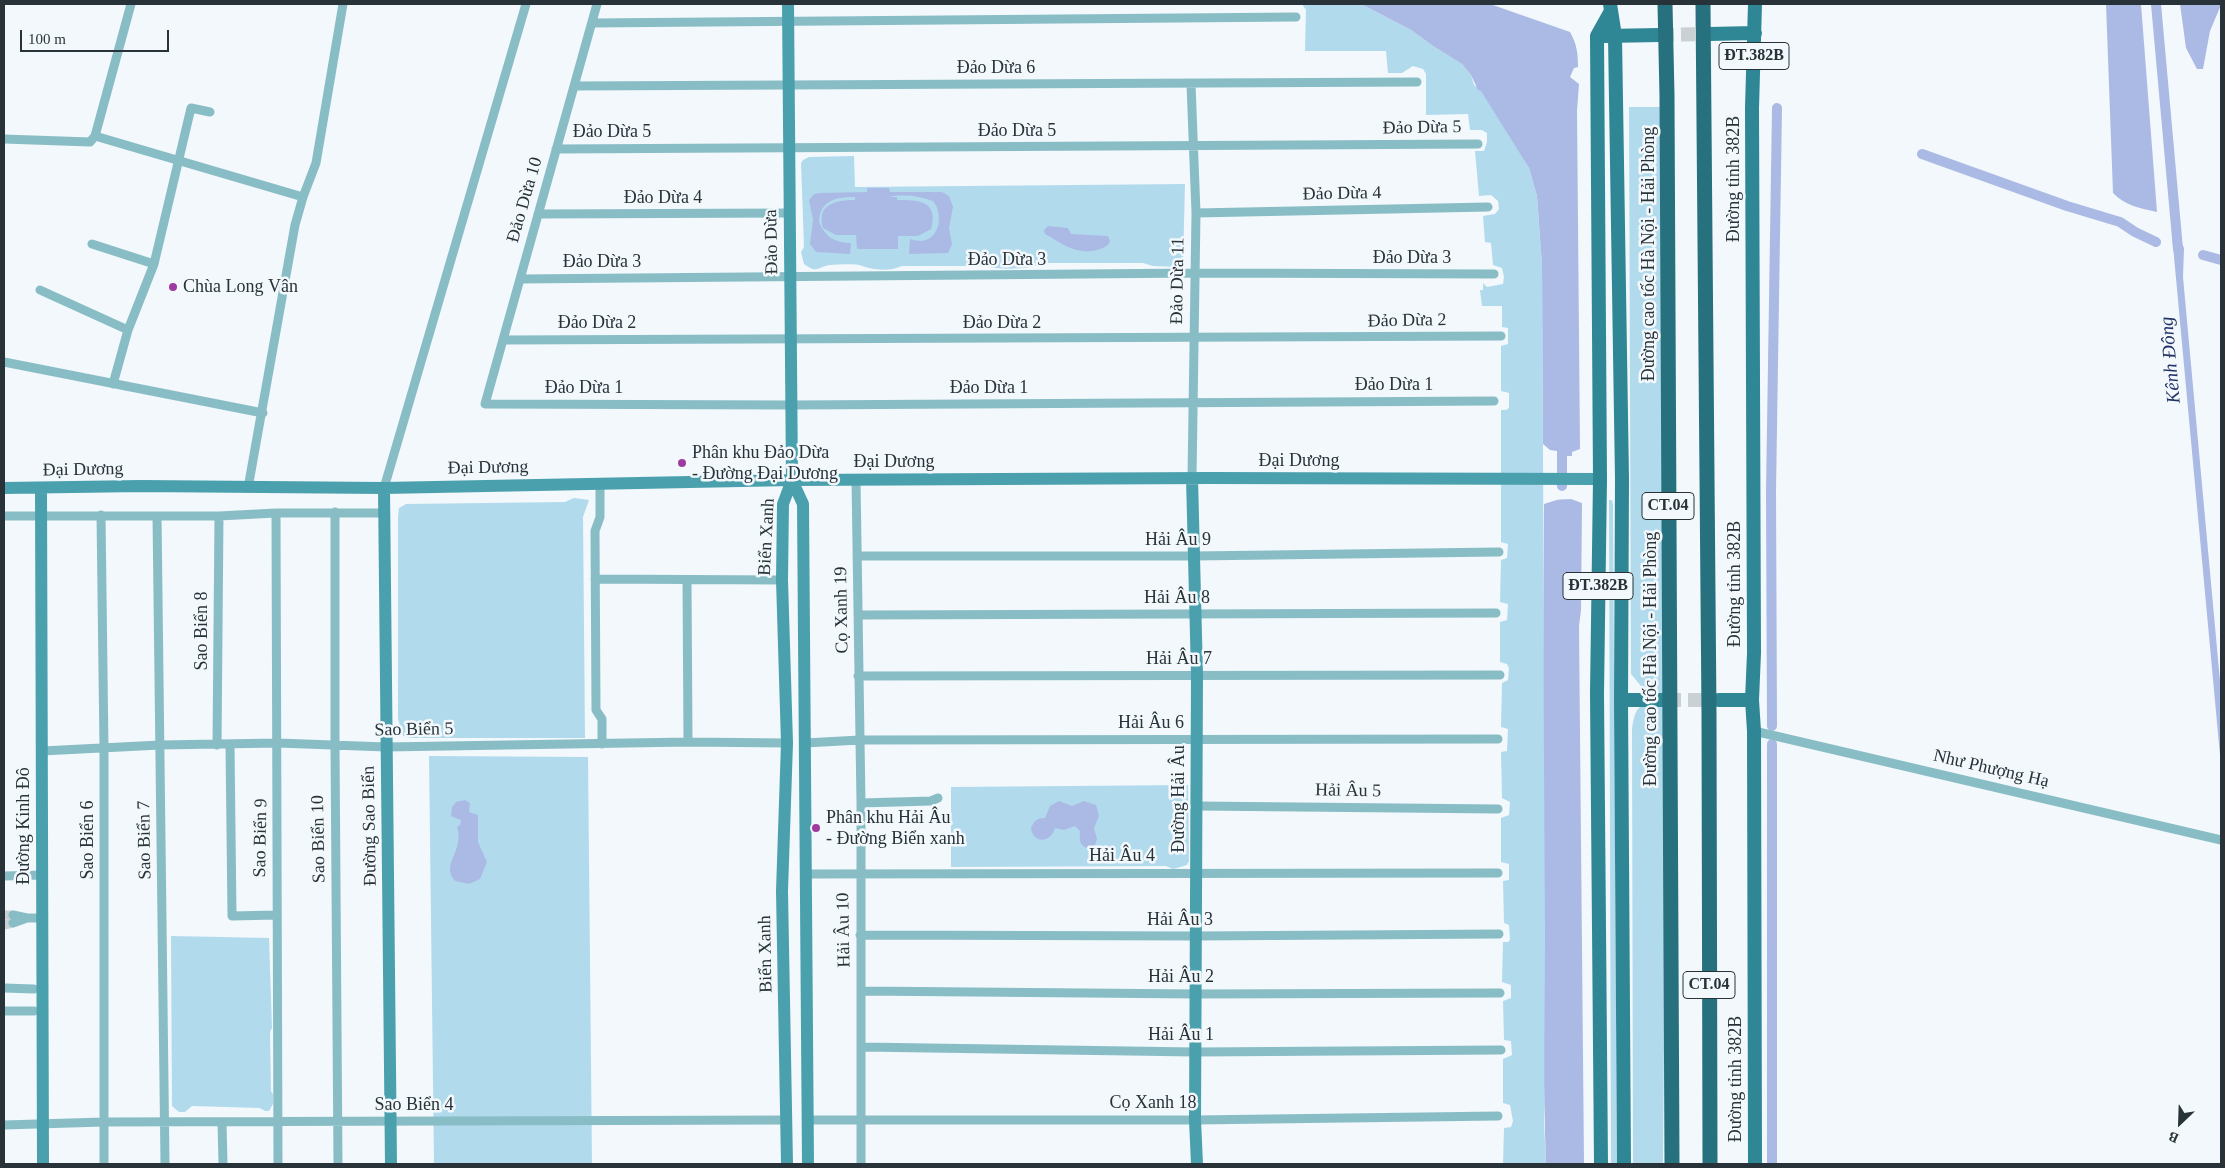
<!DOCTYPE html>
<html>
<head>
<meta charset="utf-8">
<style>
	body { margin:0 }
	#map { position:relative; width:2225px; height:1168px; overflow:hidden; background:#f2f8fb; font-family:Georgia,serif }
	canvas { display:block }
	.frame { position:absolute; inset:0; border:5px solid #273339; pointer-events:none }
	.north { position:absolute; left:2155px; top:1098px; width:50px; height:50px; -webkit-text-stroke:4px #f2f8fb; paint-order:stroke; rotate:204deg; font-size:14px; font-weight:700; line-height:20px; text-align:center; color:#273339 }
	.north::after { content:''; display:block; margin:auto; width:18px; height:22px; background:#273339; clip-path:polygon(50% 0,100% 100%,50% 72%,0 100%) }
	.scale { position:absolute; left:20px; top:30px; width:149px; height:22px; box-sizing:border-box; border:2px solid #273339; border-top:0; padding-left:6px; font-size:15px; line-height:18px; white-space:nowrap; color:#273339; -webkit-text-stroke:4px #f2f8fb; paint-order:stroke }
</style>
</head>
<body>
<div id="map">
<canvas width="2225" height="1168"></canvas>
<div class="frame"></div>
<div class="north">B</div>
<div class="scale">100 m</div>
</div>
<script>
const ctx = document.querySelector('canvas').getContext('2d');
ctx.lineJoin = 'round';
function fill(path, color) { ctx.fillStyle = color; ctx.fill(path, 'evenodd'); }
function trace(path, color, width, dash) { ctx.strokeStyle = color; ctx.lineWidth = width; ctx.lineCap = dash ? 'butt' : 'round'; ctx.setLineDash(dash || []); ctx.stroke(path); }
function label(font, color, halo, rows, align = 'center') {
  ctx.font = font + ' Georgia,serif'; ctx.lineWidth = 5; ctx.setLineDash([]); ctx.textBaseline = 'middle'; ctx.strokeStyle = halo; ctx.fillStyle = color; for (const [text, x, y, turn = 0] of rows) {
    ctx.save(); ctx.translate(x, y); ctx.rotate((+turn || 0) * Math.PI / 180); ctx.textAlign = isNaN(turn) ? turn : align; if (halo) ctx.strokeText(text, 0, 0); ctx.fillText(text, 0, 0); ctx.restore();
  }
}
const green = new Path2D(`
	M1302 4H1361L1411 30 1433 46 1462 64 1471 75 1474 85 1481 90 1499 116 1529 168 1537 196 1542 266 1546 1047 1544 1122 1546 1164H1503L1504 1128 1511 1127 1513 1121 1510 1105 1503 1103V1059L1512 1055 1511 1041 1504 1040 1503 1001 1511 998V985L1502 982 1503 942H1508L1510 940 1509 925 1504 923 1503 881 1509 880V864L1501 862V818L1509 815 1510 802 1502 798 1501 752 1507 751 1508 729 1501 727 1502 683 1508 680 1509 668 1507 664 1500 662V622L1507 620 1508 604 1500 602 1501 560 1507 558 1508 544 1501 542V410H1506L1509 408V393L1501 391V346L1508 344V328L1502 327V306H1482L1480 290H1483V283L1487 287 1503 284 1504 277 1502 268 1493 265 1491 243 1485 242 1483 216 1495 214 1499 209 1498 201 1491 195 1479 196 1475 151H1484L1487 142V133L1482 130H1470L1468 114 1426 115V74L1423 69 1413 66 1402 73H1388L1386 51H1305L1306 10Z
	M1629 107H1664L1667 696 1645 691 1631 674Z
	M854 156 855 187 1185 184 1183 263 1178 267 1153 266 1143 263H1044C1031 270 999 270 984 266H904C900 266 897 268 893 269 883 271 871 269 862 266 854 263 838 265 830 265 817 267 818 274 804 264L801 252 804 247 801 163 803 160 809 157Z
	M574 498 589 500 583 517 585 738H411L403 736 398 719V517L399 508 406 504 565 502Z
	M1609 500H1612L1613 504 1617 1164H1611Z
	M1667 703 1663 1164H1633L1632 729C1636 701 1641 705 1667 703Z
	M429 756 588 757 592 1164H434Z
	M1188 785 1189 861 1187 865 1173 869 1166 866 951 867V787Z
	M171 936 269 938 272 1028 270 1032 271 1091 273 1094V1104L269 1111H265L260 1108 192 1106 185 1112H179L172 1106Z`);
const water = new Path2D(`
	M1361 4H1490L1570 32C1577 44 1578 54 1578 67L1574 68 1570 77 1579 84 1577 111 1580 449 1572 452 1571 499 1582 503 1581 610 1579 626 1584 1164H1546C1543 1087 1545 1009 1545 931 1544 788 1543 646 1544 504L1560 499 1564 452 1550 450 1543 444 1542 266 1537 196 1529 168 1481 91 1478 90 1471 75 1462 64 1433 46 1411 30Z
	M2106 4H2141L2157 212C2140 208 2126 206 2113 193Z
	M2180 4 2221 5 2210 31 2203 69H2197L2186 48Z
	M867 188H889L890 192H942L949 196 953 207 949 228 952 244 948 253 909 254 910 239C913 240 918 241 922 241 941 238 943 213 933 201 920 196 903 194 889 197H897V200C919 200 939 201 931 229L918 236H898V249H857L856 235H836L823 228C816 204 836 200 855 200V197C836 197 820 200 819 222 825 237 835 243 851 243L850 254 816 252 810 244 813 220 809 200 814 194 820 193 867 192Z
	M1048 226 1068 228 1071 234 1108 236 1110 241C1108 247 1103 248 1097 250 1075 255 1063 244 1045 234L1044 230Z
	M2172 235 2179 237 2184 248 2183 277 2221 692V766Z
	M465 800 470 803 469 812 478 815V842L487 862 480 879 469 884 455 881C440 864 465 851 457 827L460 825 461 820 451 816 452 807 456 802Z
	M1059 801 1072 806 1084 801 1096 805 1099 816 1094 828 1097 839 1095 845 1087 848C1078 845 1080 838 1080 831L1075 826 1064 830 1055 828C1051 843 1033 844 1031 828 1034 821 1037 818 1045 818L1050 806Z`);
const pier = new Path2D(`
	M1561 456H1575L1574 497 1582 500V503L1573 499 1547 500 1558 498Z`);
const canal = new Path2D(`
	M2156 4 2178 249
	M1922 154 2067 206 2120 222 2135 232 2156 242
	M2203 255 2221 260
	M1562 440V486
	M1772 726 1771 491 1777 108
	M1772 1164V744`);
const streetTunnel = new Path2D(`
	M4 915H13
	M4 925 13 923`);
const primaryTunnel = new Path2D(`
	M1660 35 1709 34
	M1667 700H1719`);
const street = new Path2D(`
	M597 4 485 404 791 405 1494 401
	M592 23 1296 17
	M1191 84 1196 213 1192 478
	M574 86 1417 82
	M95 136 303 197
	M4 139 90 142 95 136 131 4
	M556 149 1478 144
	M1196 213 1488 207
	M538 214 789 213
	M92 244 154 264
	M520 279 1195 273 1494 274
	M40 290 128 330
	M503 340 1501 336
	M4 362 263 413
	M113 384 128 330 154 264 191 108 210 112
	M856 480 861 803V1164
	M600 483V517L595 531 596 710 602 719V744
	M248 488 295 225 303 197 316 163 343 4
	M384 488 526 4
	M335 512V746L338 1164
	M276 513 278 1164
	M101 515 104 749V1164
	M4 516H219L276 513H384
	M157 516 165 1164
	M857 556H1194L1499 552
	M595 579 782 580
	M687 580 688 742
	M859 615 1496 613
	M858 676 1500 675
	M1754 731 2221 840
	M805 743 860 740 1498 739
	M217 745 219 516
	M230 745 232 916 276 915
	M42 751 160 745 278 743 386 747 688 742 787 743
	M861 803 931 801 938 798
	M1197 806 1498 809
	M806 874 1498 873
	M4 876 42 875
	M13 915 27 918H42
	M13 923 27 918
	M860 935 1196 936 1499 934
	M4 988 34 989
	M861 991 1197 994 1500 993
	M4 1011H34
	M862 1047 1195 1052 1501 1050
	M808 1120H1195L1498 1116
	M222 1122 223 1164
	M4 1125 104 1122 786 1120`);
const secondary = new Path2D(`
	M1192 478 1197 675 1195 1120 1197 1164
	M792 480 803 504 808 1164
	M4 488 141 486 384 488 792 480 1209 478 1600 479
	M41 488 43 1164
	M384 488 391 1164
	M787 1164 782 891 787 743 782 580 783 504 792 480 788 4`);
const primary = new Path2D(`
	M1610 4 1615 36 1622 479 1621 700 1624 1164
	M1755 4 1752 108 1754 653 1752 700 1754 731 1755 1164
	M1709 34 1755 33
	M1605 36 1660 35
	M1621 700H1667
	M1719 700H1752
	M1601 1164 1597 693 1600 479 1597 36 1611 11`);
const highway = new Path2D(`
	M1665 4 1667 96 1672 1164
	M1703 4 1709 713 1710 1164`);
const markers = [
	[173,287,5,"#9e3ba0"],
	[682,463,5,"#9e3ba0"],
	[816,828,5,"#9e3ba0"]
];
const shields = [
	[1754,56,70],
	[1668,506,52],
	[1598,586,70],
	[1709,985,52]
];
const shieldNames = [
	["ĐT.382B",1754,56],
	["CT.04",1668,506],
	["ĐT.382B",1598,586],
	["CT.04",1709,985]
];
const streetNames = [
	["Đảo Dừa 6",996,68],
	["Đảo Dừa 5",1422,128,-1],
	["Đảo Dừa 5",1017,131],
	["Đảo Dừa 5",612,132],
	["Đường tỉnh 382B",1734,179,-90],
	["Đảo Dừa 4",1342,194,-1],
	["Đảo Dừa 4",663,198],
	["Đảo Dừa 10",525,200,-74],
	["Đảo Dừa",772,242,-91],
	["Đường cao tốc Hà Nội - Hải Phòng",1649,254,-90],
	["Đảo Dừa 3",1412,258],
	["Đảo Dừa 3",1007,260],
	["Đảo Dừa 3",602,262],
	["Đảo Dừa 11",1178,281,-89],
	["Đảo Dừa 2",1407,321,-1],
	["Đảo Dừa 2",597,323],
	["Đảo Dừa 2",1002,323],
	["Đảo Dừa 1",1394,385],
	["Đảo Dừa 1",584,388],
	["Đảo Dừa 1",989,388],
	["Đại Dương",1299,461],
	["Đại Dương",894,462],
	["Đại Dương",488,468,-1],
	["Đại Dương",83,470,-1],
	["Biển Xanh",767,537,-87],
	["Hải Âu 9",1178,540],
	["Đường tỉnh 382B",1735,584,-90],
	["Hải Âu 8",1177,598],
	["Cọ Xanh 19",842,610,-91],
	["Sao Biển 8",202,631,-90],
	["Hải Âu 7",1179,659],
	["Đường cao tốc Hà Nội - Hải Phòng",1651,659,-90],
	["Hải Âu 6",1151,723],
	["Sao Biển 5",414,730,-1],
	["Như Phượng Hạ",1991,769,13],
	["Hải Âu 5",1348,791,1],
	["Đường Hải Âu",1179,799,-90],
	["Đường Kinh Đô",24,826,-90],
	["Đường Sao Biển",370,826,-91],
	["Sao Biển 9",261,838,-89],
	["Sao Biển 10",319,839,-91],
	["Sao Biển 6",88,840,-90],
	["Sao Biển 7",145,840,-91],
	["Hải Âu 4",1122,856],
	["Hải Âu 3",1180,920],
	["Hải Âu 10",844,930,-91],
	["Biển Xanh",766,954,-91],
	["Hải Âu 2",1181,977],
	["Hải Âu 1",1181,1035],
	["Đường tỉnh 382B",1736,1079,-90],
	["Cọ Xanh 18",1153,1103],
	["Sao Biển 4",414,1105]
];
const poiNames = [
	["Chùa Long Vân",183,287],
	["Phân khu Đảo Dừa",692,453],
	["- Đường Đại Dương",692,474],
	["Phân khu Hải Âu",826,818],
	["- Đường Biển xanh",826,839]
];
const waterNames = [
	["Kênh Đông",2171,360,-95]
];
fill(green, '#b2daed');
fill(water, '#aabae5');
fill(pier, '#f2f8fb');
trace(canal, '#aabae5', 10);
trace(streetTunnel, '#c9d1d4', 9, [9, 4.5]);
trace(primaryTunnel, '#c9d1d4', 14, [14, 7]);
trace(street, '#89bdc6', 9);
trace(secondary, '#4ba0ad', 12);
trace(primary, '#2f8795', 14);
trace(highway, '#26717d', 15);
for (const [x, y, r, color] of markers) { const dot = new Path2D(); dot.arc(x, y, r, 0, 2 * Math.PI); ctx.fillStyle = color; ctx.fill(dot); trace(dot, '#f2f8fb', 2); }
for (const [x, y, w] of shields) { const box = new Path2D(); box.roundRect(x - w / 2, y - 13.5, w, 27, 4); ctx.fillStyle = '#f2f8fb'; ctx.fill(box); trace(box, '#273339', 1); }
label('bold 16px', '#273339', null, shieldNames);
label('18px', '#273339', '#f2f8fb', streetNames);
label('18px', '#273339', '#f2f8fb', poiNames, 'left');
label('italic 19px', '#223266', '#f2f8fb', waterNames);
</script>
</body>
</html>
